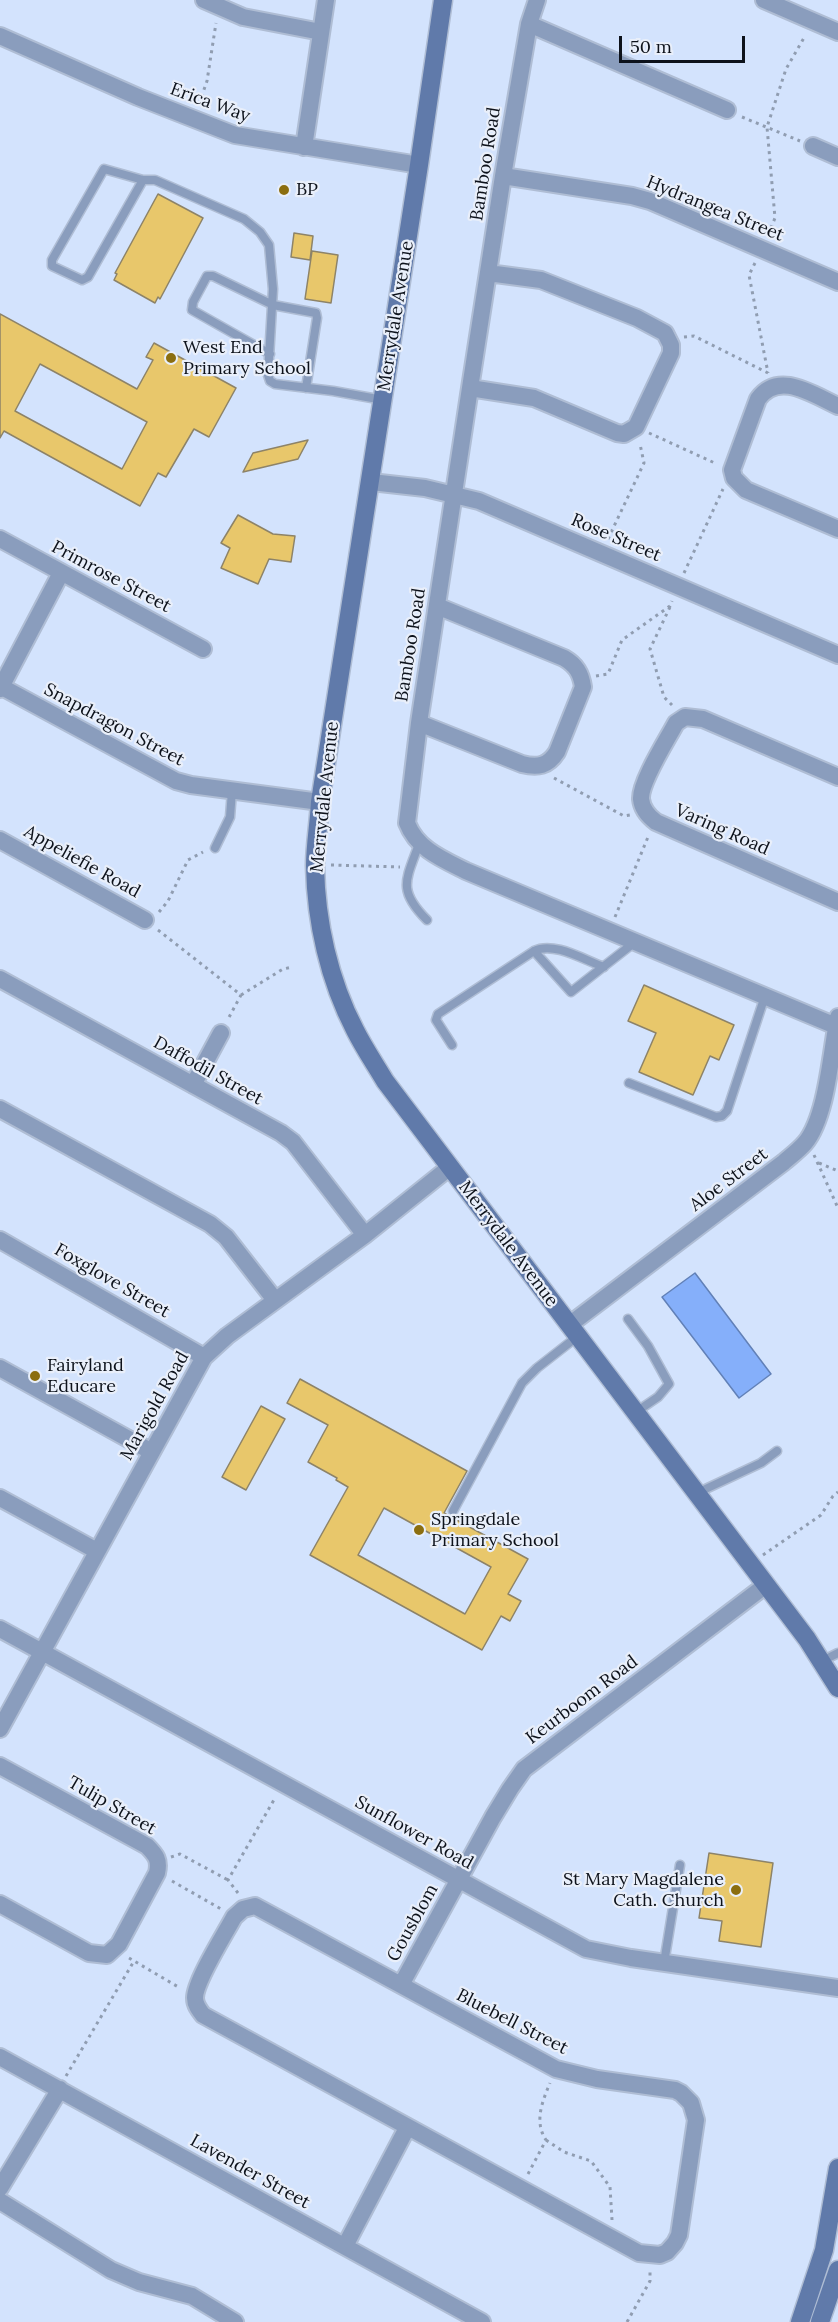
<!DOCTYPE html>
<html>
<head>
<meta charset="utf-8">
<style>
	body { margin:0 }
	#map { position:relative; width:838px; height:2322px; overflow:hidden; background:#d3e3fd; font-family:Lora,serif }
	canvas { display:block }
	.scale { position:absolute; left:619px; top:36px; width:126px; height:27px; box-sizing:border-box; border:3px solid #0d121b; border-top:0; padding-left:8px; font-size:18px; line-height:21px; white-space:nowrap; color:#0d121b; -webkit-text-stroke:4px #e9effa; paint-order:stroke }
</style>
</head>
<body>
<div id="map">
<canvas width="838" height="2322"></canvas>
<div class="scale">50 m</div>
</div>
<script>
const ctx = document.querySelector('canvas').getContext('2d');
ctx.lineJoin = 'round';
function fill(path, color) { ctx.fillStyle = color; ctx.fill(path, 'evenodd'); }
function trace(path, color, width, dash) { ctx.strokeStyle = color; ctx.lineWidth = width; ctx.lineCap = dash ? 'butt' : 'round'; ctx.setLineDash(dash || []); ctx.stroke(path); }
function label(font, color, halo, rows, align = 'center') {
  ctx.font = font + ' Lora,serif'; ctx.lineWidth = 4.5; ctx.setLineDash([]); ctx.textBaseline = 'middle'; ctx.strokeStyle = halo; ctx.fillStyle = color; for (const [text, x, y, turn = 0] of rows) {
    ctx.save(); ctx.translate(x, y); ctx.rotate((+turn || 0) * Math.PI / 180); ctx.textAlign = isNaN(turn) ? turn : align; if (halo) ctx.strokeText(text, 0, 0); ctx.fillText(text, 0, 0); ctx.restore();
  }
}
const water = new Path2D(`
	M695 1273 771 1374 739 1398 662 1297Z`);
const building = new Path2D(`
	M158 194 203 218 160 299 158 297 155 303 114 280 117 274 115 273Z
	M294 233 313 236 310 260 291 257Z
	M312 251 338 255 331 303 305 299Z
	M0 314 137 389 153 360 146 357 154 343 236 388 209 437 194 429 166 477 158 473 140 506 4 431 0 438ZM40 364 147 422 122 469 15 411Z
	M308 440 298 459 243 472 253 453Z
	M238 515 273 534 295 536 291 562 269 559 258 584 221 568 230 548 221 543Z
	M644 985 734 1025 719 1060 710 1056 693 1095 639 1072 656 1033 628 1021Z
	M300 1379 467 1471 444 1513 528 1559 508 1594 521 1601 510 1621 501 1616 482 1650 310 1555 348 1487 336 1480 337 1478 308 1462 328 1425 287 1403ZM384 1508 491 1567 465 1614 358 1555Z
	M261 1406 285 1419 246 1490 222 1477Z
	M709 1853 773 1863 761 1947 719 1941 722 1921 699 1918Z`);
const path = new Path2D(`
	M199 104 207 81 216 23
	M742 117 800 141
	M768 235 775 218 767 127 786 69 805 36
	M755 263 749 275 768 373
	M684 337 694 336 768 373
	M649 433 717 464
	M608 539 644 463 640 444
	M684 573 723 489
	M670 607 650 649 664 697 672 705
	M596 676 608 674 622 640 670 606 672 601
	M554 778 624 816 630 815
	M331 865 400 867
	M159 912 168 901 188 860 203 852
	M615 917 648 837
	M158 930 241 995 227 1021
	M241 995 283 969 293 967
	M814 1155 838 1208
	M819 1163 838 1171
	M763 1555 821 1515 833 1496 838 1492
	M171 1857 180 1854 228 1880
	M172 1881 221 1909
	M238 1893 228 1880 275 1798
	M129 1958 180 1988
	M66 2076 134 1961
	M546 2140 564 2152 591 2161 610 2187 612 2220
	M528 2174 546 2140C534 2122 542 2102 550 2083
	M627 2322 650 2281V2269`);
const lane = new Path2D(`
	M143 180 88 277 82 280 52 266V260L104 169 143 180H155L244 219 260 232 269 245 273 289 268 375 270 381 275 384 333 391 383 400
	M270 354 192 310 193 302 207 276H213L273 305 316 313 317 318 306 388
	M419 844C406 880 397 890 427 920
	M215 848 230 817 232 791
	M534 951 571 992 635 942
	M452 1045 436 1020 438 1014 534 951C554 941 584 960 604 967
	M629 1083 716 1117 722 1116 727 1111 765 996
	M628 1319 648 1346 669 1384 658 1397 636 1412
	M697 1493 761 1463 777 1451
	M453 1511 522 1383 537 1368 578 1336
	M822 1661 838 1653
	M664 1963 680 1865`);
const street = new Path2D(`
	M204 0 243 17 321 32
	M537 0 529 24 503 176 470 388 419 723 407 823C417 849 442 859 466 871L836 1026
	M764 0 838 32
	M529 24 727 110
	M0 36 138 97 235 135 419 165
	M813 146 838 157
	M304 147 326 0
	M503 176 632 196 650 201 838 282
	M470 388 534 398 617 433 624 434 636 427 671 353V345L665 333 637 318 541 280 488 273
	M838 406C813 395 779 370 758 399L732 470 734 478 746 490 838 529
	M371 482 425 488 479 501 838 655
	M0 539 203 649
	M0 686 176 781 191 785 320 802
	M0 689 61 573
	M419 723 522 764C538 768 548 766 557 752L583 687C581 673 576 665 564 658L437 606
	M838 777 703 719 685 717 676 723C667 740 640 782 641 799 642 809 648 816 656 822L838 902
	M0 840 145 920
	M0 979 281 1133 293 1142 365 1235
	M193 1085 221 1033
	M0 1109 210 1224 226 1237 275 1300
	M0 1240 204 1357
	M569 1325 784 1162C791 1156 799 1150 805 1143 827 1117 831 1051 838 1017
	M0 1368 152 1452
	M0 1498 97 1551
	M0 1629 586 1949 631 1958 838 1988
	M0 1729 204 1357 227 1336 365 1235 450 1167
	M0 1766 147 1846C156 1855 160 1860 157 1873L119 1944 107 1955 89 1953 0 1904
	M255 1906 556 2069 597 2079 675 2090 681 2093 691 2103 696 2120 679 2235 675 2243 667 2252 660 2255 639 2253 203 2015C199 2010 195 2005 195 1998 195 1981 225 1934 234 1917L243 1909Z
	M401 1985 493 1817 510 1789 524 1769 766 1585
	M0 2057 482 2322
	M0 2188 60 2089
	M0 2201 111 2270 139 2282 192 2296 235 2322
	M345 2246 407 2128`);
const secondary = new Path2D(`
	M443 0 419 165 320 802C319 823 315 845 315 866 316 922 329 980 355 1030 364 1048 375 1064 385 1081L807 1639 838 1688
	M800 2322 824 2250 838 2168
	M820 2322 838 2270`);
const markers = [
	[284,190,6,"#8b6e10"],
	[171,358,6,"#8b6e10"],
	[35,1376,6,"#8b6e10"],
	[419,1530,6,"#8b6e10"],
	[736,1890,6,"#8b6e10"]
];
const streetNames = [
	["Erica Way",210,103,20],
	["Bamboo Road",486,164,-81],
	["Hydrangea Street",715,209,22],
	["Merrydale Avenue",396,316,-81],
	["Rose Street",616,538,23],
	["Primrose Street",111,577,28],
	["Bamboo Road",411,645,-81],
	["Snapdragon Street",114,725,28],
	["Merrydale Avenue",325,797,-84],
	["Varing Road",722,830,24],
	["Appeliefie Road",82,862,29],
	["Daffodil Street",208,1071,29],
	["Aloe Street",729,1180,-37],
	["Merrydale Avenue",508,1244,53],
	["Foxglove Street",112,1281,30],
	["Marigold Road",155,1406,-61],
	["Keurboom Road",582,1700,-37],
	["Tulip Street",112,1806,30],
	["Sunflower Road",414,1833,29],
	["Gousblom",413,1923,-61],
	["Bluebell Street",512,2022,27],
	["Lavender Street",250,2172,29]
];
const poiNames = [
	["BP",296,190],
	["West End",183,348],
	["Primary School",183,369],
	["Fairyland",47,1366],
	["Educare",47,1387],
	["Springdale",431,1520],
	["Primary School",431,1541],
	["St Mary Magdalene",724,1880,"right"],
	["Cath. Church",724,1901,"right"]
];
fill(water, '#85affa');
trace(water, '#6180b7', 1.5);
fill(building, '#e8c76b');
trace(building, '#8d8368', 1.5);
trace(lane, '#afbdd4', 11);
trace(street, '#afbdd4', 20);
trace(secondary, '#afbdd4', 21);
trace(path, '#909db1', 3, [3, 4.5]);
trace(lane, '#8a9dbd', 8);
trace(street, '#8a9dbd', 16);
trace(secondary, '#607aaa', 18);
for (const [x, y, r, color] of markers) { const dot = new Path2D(); dot.arc(x, y, r, 0, 2 * Math.PI); ctx.fillStyle = color; ctx.fill(dot); trace(dot, '#e9effa', 2); }
label('18px', '#0d121b', '#e9effa', streetNames);
label('18px', '#0d121b', '#e9effa', poiNames, 'left');
</script>
</body>
</html>
